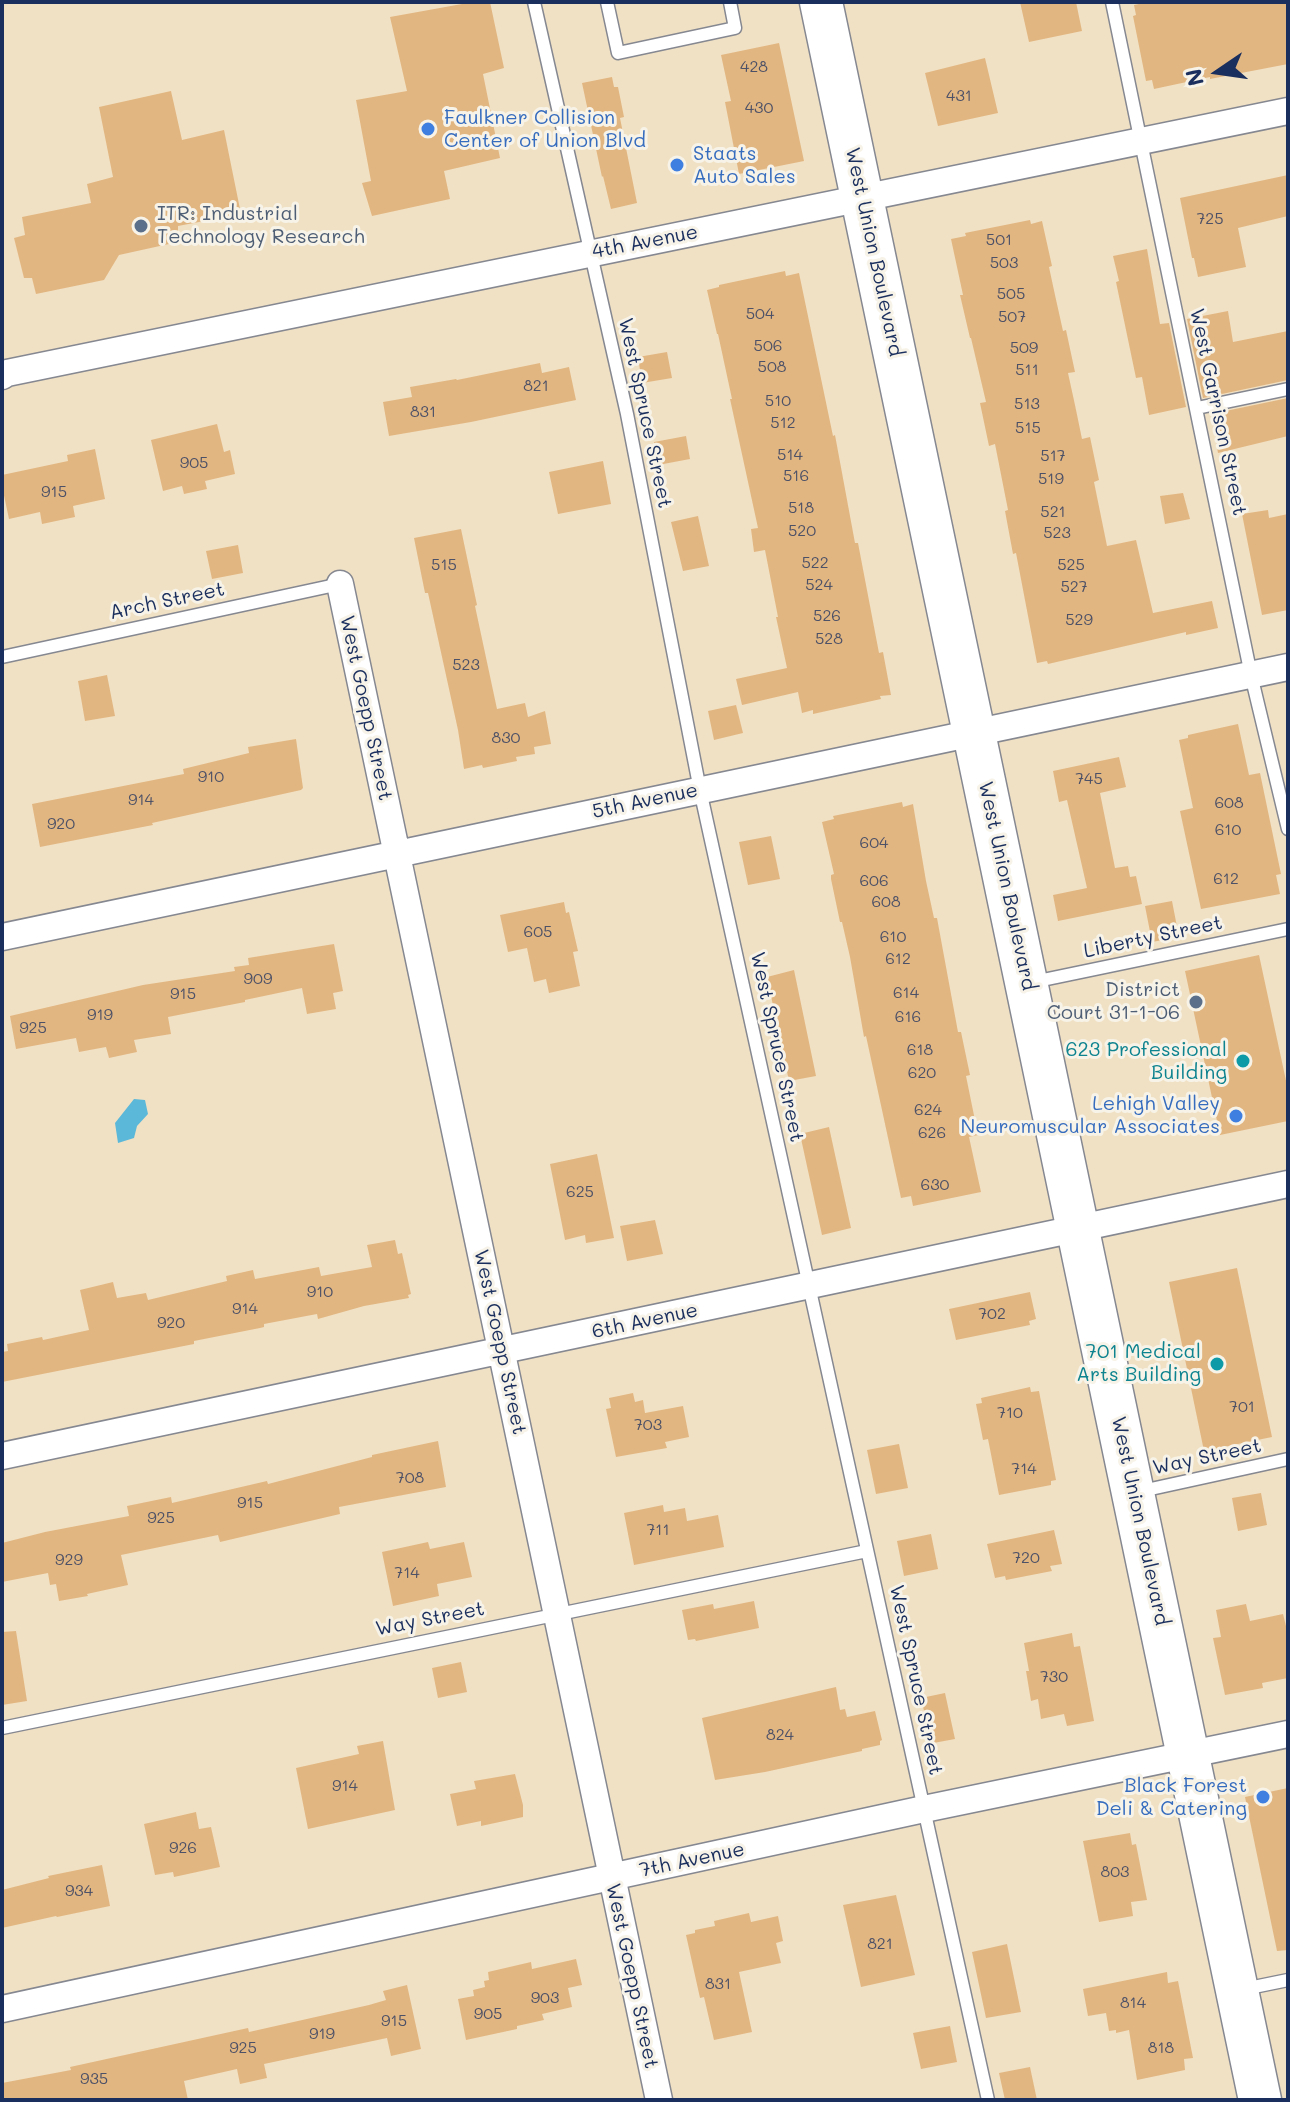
<!DOCTYPE html>
<html>
<head>
<meta charset="utf-8">
<style>
	body { margin:0 }
	#map { position:relative; width:1290px; height:2102px; overflow:hidden; background:#f1e1c4; font-family:Mali,sans-serif }
	canvas { display:block }
	.frame { position:absolute; inset:0; border:4px solid #1b2f5e; pointer-events:none }
	.north { position:absolute; left:1178px; top:32px; width:80px; height:80px; -webkit-text-stroke:6px #f7f3e8; paint-order:stroke; rotate:257deg; font-size:22px; font-weight:700; line-height:32px; text-align:center; color:#1b2f5e }
	.north::after { content:''; display:block; margin:auto; width:28px; height:36px; background:#1b2f5e; clip-path:polygon(50% 0,100% 100%,50% 72%,0 100%) }
</style>
</head>
<body>
<div id="map">
<canvas width="1290" height="2102"></canvas>
<div class="frame"></div>
<div class="north">N</div>
</div>
<script>
const ctx = document.querySelector('canvas').getContext('2d');
ctx.lineJoin = 'round';
function fill(path, color) { ctx.fillStyle = color; ctx.fill(path, 'evenodd'); }
function trace(path, color, width, dash) { ctx.strokeStyle = color; ctx.lineWidth = width; ctx.lineCap = dash ? 'butt' : 'round'; ctx.setLineDash(dash || []); ctx.stroke(path); }
function label(font, color, halo, rows, align = 'center') {
  ctx.font = font + ' Mali,sans-serif'; ctx.lineWidth = 6; ctx.setLineDash([]); ctx.textBaseline = 'middle'; ctx.strokeStyle = halo; ctx.fillStyle = color; for (const [text, x, y, turn = 0] of rows) {
    ctx.save(); ctx.translate(x, y); ctx.rotate((+turn || 0) * Math.PI / 180); ctx.textAlign = isNaN(turn) ? turn : align; if (halo) ctx.strokeText(text, 0, 0); ctx.fillText(text, 0, 0); ctx.restore();
  }
}
const water = new Path2D(`
	M134 1099 145 1100 148 1114 137 1126 134 1138 118 1143 115 1123Z`);
const building = new Path2D(`
	M473 2H490L504 68 483 74 500 158 444 171 450 199 372 216 362 183 371 181 356 100 407 91 390 17Z
	M1020 2H1076L1082 31 1029 42Z
	M1149 2H1288V64L1210 79V77L1154 89 1152 80 1146 81 1133 16 1136 15 1134 5Z
	M779 43 804 161 739 174 725 102 731 101 721 55Z
	M985 58 998 113 938 126 925 73Z
	M612 77 614 87H618L624 117 620 118 637 203 611 209 603 176 602 177 582 83Z
	M171 91 182 140 224 130 241 214 178 226V242L119 255 104 280 36 294 32 278H24L14 238 25 235 22 217 91 203 87 184 113 177 99 107Z
	M1288 175V216L1238 228 1246 267 1198 277 1194 258H1192L1180 198Z
	M1030 220 1031 224 1042 221 1052 266 1049 267 1055 295 1063 331 1066 330 1075 372 1068 373 1075 405 1082 439 1090 437 1099 480 1094 482 1107 546 1136 540 1153 613 1212 601 1218 628 1186 635V632L1048 664 1047 661 1037 663 1016 553 1013 554 1005 511 1008 510 995 444 989 446 980 403 986 402 971 338H970L960 295H963L951 239 966 236 965 233Z
	M1147 249 1160 324 1169 323 1186 407 1149 415 1142 377 1136 378 1116 282 1119 281 1113 256Z
	M785 271 786 276 799 273 833 436 835 435 855 543H858L879 653 883 652 891 695 880 696 881 699 813 714V710L802 713 798 692 742 705 736 679 787 668 776 617H778L765 550 754 552 751 529 758 528 730 399H732L718 334H717L707 290 719 287V285Z
	M1228 311 1233 342 1288 331V380L1203 398 1187 319Z
	M667 352 672 378 642 383 638 357Z
	M540 363 542 373 569 367 576 400 471 422 389 436 383 402 412 397 410 387 456 379 457 380Z
	M1288 398V436L1218 453 1211 414Z
	M217 424 224 452 230 450 235 474 205 481 207 489 184 494 182 486 163 491 151 440Z
	M686 436 690 459 658 465 654 442Z
	M95 449 105 499 73 506 75 517 42 524 40 512 9 519 2 486V475L68 461 67 455Z
	M603 461 611 504 558 514 549 472Z
	M1183 493 1190 519 1165 524 1160 496Z
	M1268 510 1269 518 1288 514V610L1262 615 1242 514Z
	M698 516 709 566 683 571 671 522Z
	M461 529 477 605 475 606 497 709 525 703 528 717 545 711 551 744 534 747 535 754 516 757 517 761 483 768 482 765 464 769 458 730 428 593H425L414 538Z
	M238 545 243 573 212 579 206 551Z
	M107 675 115 716 85 721 78 681Z
	M736 705 743 733 714 740 708 711Z
	M1238 724 1249 775 1260 773 1281 874 1276 875 1280 894 1201 909 1180 811 1193 808 1179 740 1188 738V735Z
	M296 739 303 788 301 790 152 823 153 825 40 847 32 804 184 774 183 769 249 753 248 747Z
	M1119 757 1126 787 1100 793 1115 868 1128 866 1130 877 1136 876 1142 904 1058 921 1053 895 1087 888 1067 800 1059 802 1053 771Z
	M902 802 903 807 913 804 926 881 934 918H937L958 1032H961L970 1075 966 1076 978 1135 969 1137 981 1192 913 1206 911 1196 901 1198 866 1036 864 1037 850 957 842 922H840L831 879V875L834 874 822 822 834 819 833 816Z
	M771 836 780 879 748 885 739 842Z
	M1172 901 1179 937 1152 942 1145 906Z
	M564 902 566 913 569 912 578 951 573 952 580 986 549 993 546 979 534 982 527 948 508 952 500 915Z
	M334 944 343 991 333 993 336 1009 307 1014 302 988 245 1000V1002L168 1017 171 1034 134 1040 137 1052 109 1058 106 1047 79 1052 76 1038 16 1049 10 1016 143 985 235 971 234 967 249 965 248 958Z
	M1259 955 1288 1090V1121L1220 1135 1185 971Z
	M794 970 816 1076 789 1081 767 977Z
	M829 1127 851 1228 822 1235 800 1134Z
	M597 1154 614 1238 586 1243 585 1235 565 1240 550 1164Z
	M655 1220 663 1254 627 1261 620 1226Z
	M395 1240 398 1254 402 1253 411 1294 408 1295 409 1298 364 1306 318 1319 317 1314 264 1324V1327L260 1328 194 1341V1344L2 1382V1352L8 1351 7 1344 42 1337 43 1340 89 1330 80 1290 113 1282 117 1298 146 1293 148 1300 227 1281 226 1276 253 1270 255 1279 319 1267 321 1276 372 1267 367 1245Z
	M1237 1268 1272 1437 1204 1451 1169 1282Z
	M1030 1292 1036 1319 1029 1321 1030 1325 956 1340 949 1309Z
	M1030 1387 1031 1392 1039 1391 1056 1480 1051 1481V1485L999 1495 988 1439 983 1440 976 1404 982 1403 981 1398Z
	M633 1393 635 1402 643 1400 645 1413 683 1406 689 1437 665 1442 667 1448 616 1457 606 1409 611 1408 609 1398Z
	M438 1441 446 1487 339 1507 340 1514 220 1542 218 1535 121 1555 128 1585 87 1594 88 1596 59 1601 56 1584 50 1585 48 1573 2 1582V1543L45 1532 129 1516 127 1506 171 1497 172 1503 267 1481 268 1484 372 1457V1455Z
	M899 1444 908 1488 876 1494 867 1450Z
	M1261 1493 1267 1525 1238 1531 1232 1498Z
	M663 1505 664 1512 685 1508 687 1521 718 1515 724 1547 634 1565 624 1513Z
	M1054 1530 1062 1564 1050 1566 1052 1571 1006 1580 1005 1576 995 1578 987 1544Z
	M931 1534 938 1569 904 1576 897 1541Z
	M428 1542 430 1549 464 1542 472 1577 437 1584 439 1596 393 1606 382 1552Z
	M754 1601 759 1628 696 1641 695 1639 688 1640 682 1610 713 1604 714 1609Z
	M1246 1604 1250 1621 1283 1614 1288 1634V1678L1262 1683 1263 1688 1225 1695 1213 1638 1221 1637 1216 1610Z
	M16 1631 27 1701 2 1705V1632Z
	M1072 1633 1074 1647 1080 1646 1094 1721 1067 1726 1064 1714 1041 1719 1038 1699 1031 1701 1026 1671H1029L1024 1643Z
	M461 1662 467 1692 438 1698 432 1668Z
	M836 1687 840 1710 845 1709 847 1717 875 1711 882 1740 880 1741V1745L862 1749V1751L765 1772 715 1780 702 1718Z
	M945 1693 955 1739 928 1744 921 1712 924 1711 921 1698Z
	M383 1741 395 1810 308 1829 296 1768 359 1754 357 1746Z
	M515 1774 523 1805V1817L481 1826V1821L457 1826 450 1794 476 1789 474 1781Z
	M1288 1788V1950L1277 1951 1245 1797Z
	M196 1812 199 1829 211 1827 220 1867 174 1877 173 1872 155 1875 144 1824Z
	M1130 1833 1132 1845 1136 1844 1147 1900 1131 1902 1133 1916 1099 1922 1083 1841Z
	M102 1865 110 1906 57 1917 56 1916 2 1928V1890L49 1878 48 1876Z
	M896 1895 915 1975 861 1987 843 1905Z
	M749 1913 751 1922 778 1916 783 1941 776 1943 781 1963 739 1972 752 2032 714 2040 704 1997 700 1998 686 1935 695 1933V1930L715 1926 714 1921Z
	M1007 1944 1021 2012 986 2018 972 1952Z
	M576 1959 582 1985 568 1988 572 2007 542 2014 544 2020 517 2026V2029L466 2040 458 1999 474 1996 473 1990 485 1987 484 1981 489 1980 488 1972 531 1962 532 1969Z
	M1167 1972 1168 1983 1178 1981 1193 2058 1184 2059 1185 2070 1137 2080 1129 2030 1116 2033V2030L1109 2031 1106 2013 1088 2016 1083 1989Z
	M407 1985 421 2049 391 2056 387 2038 264 2064 267 2078 240 2084 237 2069 184 2081 188 2100H2V2083L71 2070 70 2067 248 2028 249 2032 369 2005 386 2000 383 1991Z
	M950 2026 957 2062 921 2069 913 2033Z
	M1030 2067 1037 2100H1005L999 2073Z`);
const service = new Path2D(`
	M534 2 627 414 700 790 988 2100
	M607 2 618 53 735 28 730 2
	M1112 2 1251 675 1288 829
	M1197 408 1288 389
	M2 657 340 584
	M1033 982 1288 929
	M1137 1492 1288 1459
	M2 1728 867 1551
	M1244 1989 1288 1980`);
const minor = new Path2D(`
	M2 376 7 373C433 283 861 200 1288 111
	M340 584 659 2100
	M2 937 1288 667
	M2 1456 1288 1184
	M2 2009 924 1809 1288 1734`);
const primary = new Path2D(`
	M821 2 1260 2100`);
const markers = [
	[428,129,8,"#3f7fe0"],
	[677,165,8,"#3f7fe0"],
	[141,226,8,"#5c6f8a"],
	[1196,1002,8,"#5c6f8a"],
	[1243,1061,8,"#0f9aa8"],
	[1236,1116,8,"#3f7fe0"],
	[1217,1364,8,"#0f9aa8"],
	[1263,1797,8,"#3f7fe0"]
];
const numberNames = [
	["428",754,67],
	["431",959,96],
	["430",759,108],
	["725",1210,219],
	["501",999,240],
	["503",1004,263],
	["505",1011,294],
	["504",760,314],
	["507",1012,317],
	["506",768,346],
	["509",1024,348],
	["508",772,367],
	["511",1027,370],
	["821",536,386],
	["510",778,401],
	["513",1027,404],
	["831",423,412],
	["512",783,423],
	["515",1028,428],
	["514",790,455],
	["517",1053,456],
	["905",194,463],
	["516",796,476],
	["519",1051,479],
	["915",54,492],
	["518",801,508],
	["521",1053,512],
	["520",802,531],
	["523",1057,533],
	["522",815,563],
	["515",444,565],
	["525",1071,565],
	["524",819,585],
	["527",1074,587],
	["526",827,616],
	["529",1079,620],
	["528",829,639],
	["523",466,665],
	["830",506,738],
	["910",211,777],
	["745",1089,779],
	["914",141,800],
	["608",1229,803],
	["920",61,824],
	["610",1228,830],
	["604",874,843],
	["612",1226,879],
	["606",874,881],
	["608",886,902],
	["605",538,932],
	["610",893,937],
	["612",898,959],
	["909",258,979],
	["614",906,993],
	["915",183,994],
	["919",100,1015],
	["616",908,1017],
	["925",33,1028],
	["618",920,1050],
	["620",922,1073],
	["624",928,1110],
	["626",932,1133],
	["630",935,1185],
	["625",580,1192],
	["910",320,1292],
	["914",245,1309],
	["702",992,1314],
	["920",171,1323],
	["701",1242,1407],
	["710",1010,1413],
	["703",648,1425],
	["714",1024,1469],
	["708",410,1478],
	["915",250,1503],
	["925",161,1518],
	["711",658,1530],
	["720",1026,1558],
	["929",69,1560],
	["714",407,1573],
	["730",1054,1677],
	["824",780,1735],
	["914",345,1786],
	["926",183,1848],
	["803",1115,1872],
	["934",79,1891],
	["821",880,1944],
	["831",718,1984],
	["903",545,1998],
	["814",1133,2003],
	["905",488,2014],
	["915",394,2021],
	["919",322,2034],
	["925",243,2048],
	["818",1161,2048],
	["935",94,2079]
];
const shopNames = [
	["Faulkner Collision",444,118],
	["Center of Union Blvd",444,141],
	["Staats",693,154],
	["Auto Sales",693,177],
	["Lehigh Valley",1220,1104,"right"],
	["Neuromuscular Associates",1220,1127,"right"],
	["Black Forest",1247,1786,"right"],
	["Deli & Catering",1247,1809,"right"]
];
const serviceNames = [
	["ITR: Industrial",157,214],
	["Technology Research",157,237],
	["District",1180,990,"right"],
	["Court 31-1-06",1180,1013,"right"]
];
const streetNames = [
	["4th Avenue",645,242,-11],
	["West Union Boulevard",874,252,78],
	["West Garrison Street",1218,412,78],
	["West Spruce Street",645,413,78],
	["Arch Street",167,601,-12],
	["West Goepp Street",366,708,78],
	["5th Avenue",645,801,-12],
	["West Union Boulevard",1007,886,78],
	["Liberty Street",1153,937,-12],
	["West Spruce Street",777,1047,78],
	["6th Avenue",645,1321,-12],
	["West Goepp Street",500,1342,78],
	["Way Street",1207,1457,-12],
	["West Union Boulevard",1140,1521,78],
	["Way Street",430,1619,-11],
	["West Spruce Street",916,1680,78],
	["7th Avenue",692,1860,-12],
	["West Goepp Street",632,1976,78]
];
const cultureNames = [
	["623 Professional",1227,1050],
	["Building",1227,1073],
	["701 Medical",1201,1352],
	["Arts Building",1201,1375]
];
fill(water, '#5bb8d9');
fill(building, '#e2b681');
trace(service, '#868891', 15);
trace(minor, '#868891', 29);
trace(primary, '#868891', 45);
trace(service, '#fff', 12);
trace(minor, '#fff', 26);
trace(primary, '#fff', 42);
for (const [x, y, r, color] of markers) { const dot = new Path2D(); dot.arc(x, y, r, 0, 2 * Math.PI); ctx.fillStyle = color; ctx.fill(dot); trace(dot, '#f7f3e8', 3); }
label('16px', '#4d5167', null, numberNames);
label('20px', '#366cbe', '#f7f3e8', shopNames, 'left');
label('20px', '#4e5e75', '#f7f3e8', serviceNames, 'left');
label('20px', '#1b2f5e', '#f7f3e8', streetNames);
label('20px', '#0d838f', '#f7f3e8', cultureNames, 'right');
</script>
</body>
</html>
